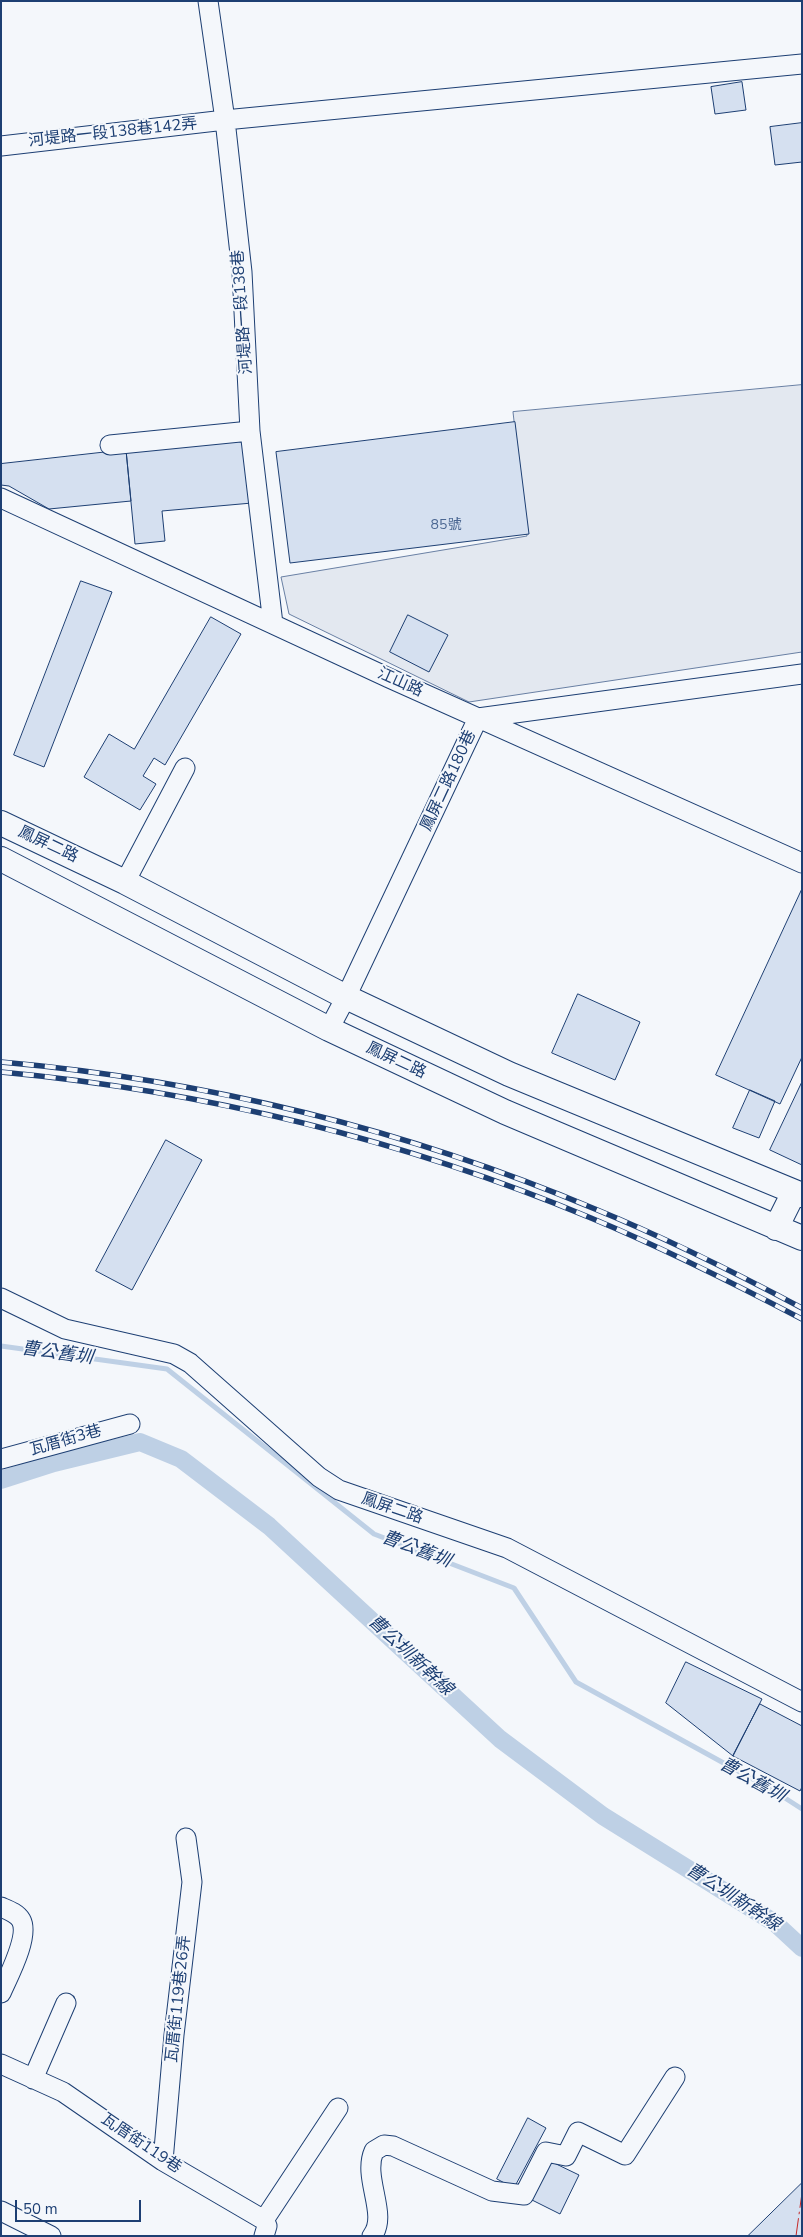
<!DOCTYPE html>
<html>
<head>
<meta charset="utf-8">
<style>
	body { margin:0 }
	#map { position:relative; width:803px; height:2237px; overflow:hidden; background:#f4f7fb; font-family:"Nunito Sans",sans-serif }
	canvas { display:block }
	.frame { position:absolute; inset:0; border:2px solid #1d3f73; pointer-events:none }
	.scale { position:absolute; left:15px; top:2200px; width:126px; height:22px; box-sizing:border-box; border:2px solid #1d3f73; border-top:0; padding-left:6px; font-size:15px; line-height:18px; white-space:nowrap; color:#1d3f73; -webkit-text-stroke:4px #f4f7fb; paint-order:stroke }
</style>
</head>
<body>
<div id="map">
<canvas width="803" height="2237"></canvas>
<div class="frame"></div>
<div class="scale">50 m</div>
</div>
<script>
const ctx = document.querySelector('canvas').getContext('2d');
ctx.lineJoin = 'round';
function fill(path, color) { ctx.fillStyle = color; ctx.fill(path, 'evenodd'); }
function trace(path, color, width, dash) { ctx.strokeStyle = color; ctx.lineWidth = width; ctx.lineCap = dash ? 'butt' : 'round'; ctx.setLineDash(dash || []); ctx.stroke(path); }
function label(font, color, halo, rows, align = 'center') {
  ctx.font = font + ' "Nunito Sans","Noto Sans TC",sans-serif'; ctx.lineWidth = 4; ctx.setLineDash([]); ctx.textBaseline = 'middle'; ctx.strokeStyle = halo; ctx.fillStyle = color; for (const [text, x, y, turn = 0] of rows) {
    ctx.save(); ctx.translate(x, y); ctx.rotate((+turn || 0) * Math.PI / 180); ctx.textAlign = isNaN(turn) ? turn : align; if (halo) ctx.strokeText(text, 0, 0); ctx.fillText(text, 0, 0); ctx.restore();
  }
}
const parking = new Path2D(`
	M802 385V652L469 702 289 614 281 577 527 536 513 412Z`);
const stream = new Path2D(`
	M1 1346 167 1369 374 1534 514 1588 576 1682 771 1789 802 1809`);
const canal = new Path2D(`
	M1 1480 54 1463 140 1442 181 1459 269 1526 500 1739 603 1816 775 1923 802 1948`);
const building = new Path2D(`
	M742 82 746 110 715 114 711 87Z
	M802 123V162L775 165 770 127Z
	M515 422 529 534 290 563 276 452Z
	M246 440 252 503 162 511 165 541 135 544 126 450Z
	M126 450 131 501 49 509 9 486 1 485V464Z
	M81 581 112 592 44 767 14 755Z
	M408 615 448 635 429 672 390 652Z
	M211 617 241 634 165 765 154 758 143 776 156 784 140 810 84 777 109 734 134 749Z
	M802 889V1057L780 1104 716 1075Z
	M578 994 640 1022 615 1080 552 1053Z
	M802 1082V1165L770 1150Z
	M750 1090 775 1101 759 1138 733 1128Z
	M166 1140 202 1160 132 1290 96 1271Z
	M686 1662 762 1699 733 1756 666 1703Z
	M760 1704 802 1726V1787L800 1791 733 1756Z
	M528 2118 546 2128 514 2188 497 2179Z
	M550 2161 579 2175 560 2214 532 2200Z
	M802 2183V2236H748Z`);
const minor = new Path2D(`
	M208 1 225 120 242 272 250 431 273 624
	M1 146 225 120 802 64
	M110 445 250 431
	M1 498 389 678 802 863
	M125 882 185 768
	M329 1029 346 997 478 718 802 674
	M1 1298 65 1329 174 1354 190 1363 319 1477 339 1490 507 1548 802 1702
	M1 1459 130 1424
	M1 1907C8 1910 17 1913 21 1920 30 1936 8 1977 1 1993
	M1 2064 63 2092 163 2161 264 2220 267 2226 264 2236
	M33 2079 66 2003
	M163 2161 174 2035 192 1882 186 1838
	M1 2211 51 2236
	M264 2220 338 2108
	M372 2236C389 2215 362 2178 374 2151L384 2145 393 2146 492 2191 524 2195 546 2152 566 2156 578 2132 625 2155 675 2077`);
const major = new Path2D(`
	M1 823 125 882 346 997 509 1074 802 1195
	M1 859 329 1029 505 1112 802 1238
	M776 1228 794 1192`);
const rail = new Path2D(`
	M1 1062C205 1080 407 1130 595 1209 666 1238 734 1272 802 1308
	M1 1072C203 1091 404 1140 591 1218 663 1248 733 1283 802 1319`);
const power = new Path2D(`
	M796 2236 802 2193`);
const numberNames = [
	["85號",446,526]
];
const streetNames = [
	["河堤路一段138巷142弄",113,133,-6],
	["河堤路一段138巷",243,312,-94],
	["江山路",400,683,24],
	["鳳屏二路180巷",449,781,-65],
	["鳳屏二路",48,845,25],
	["鳳屏二路",396,1061,25],
	["瓦厝街3巷",66,1441,-16],
	["鳳屏二路",392,1509,19],
	["瓦厝街119巷26弄",179,1999,-84],
	["瓦厝街119巷",141,2144,34]
];
const waterNames = [
	["曹公舊圳",57,1354,8],
	["曹公舊圳",416,1550,21],
	["曹公圳新幹線",410,1656,43],
	["曹公舊圳",752,1781,29],
	["曹公圳新幹線",733,1898,33]
];
fill(parking, '#e3e8f0');
trace(parking, '#687fa3', 1);
trace(stream, '#bed0e5', 5);
trace(canal, '#bed0e5', 18);
fill(building, '#d5e0f0');
trace(building, '#1d3f73', 1);
trace(minor, '#1d3f73', 21);
trace(major, '#1d3f73', 26);
trace(minor, '#f4f7fb', 19);
trace(major, '#f4f7fb', 24);
trace(rail, '#1d3f73', 5.5);
trace(rail, '#f4f7fb', 4, [11]);
trace(power, '#c62828', 1, [18, 4, 2.5, 4]);
label('14px', '#4b6792', null, numberNames);
label('16px', '#1d3f73', '#f4f7fb', streetNames);
label('italic 18px', '#1d3f73', '#f4f7fb', waterNames);
</script>
</body>
</html>
